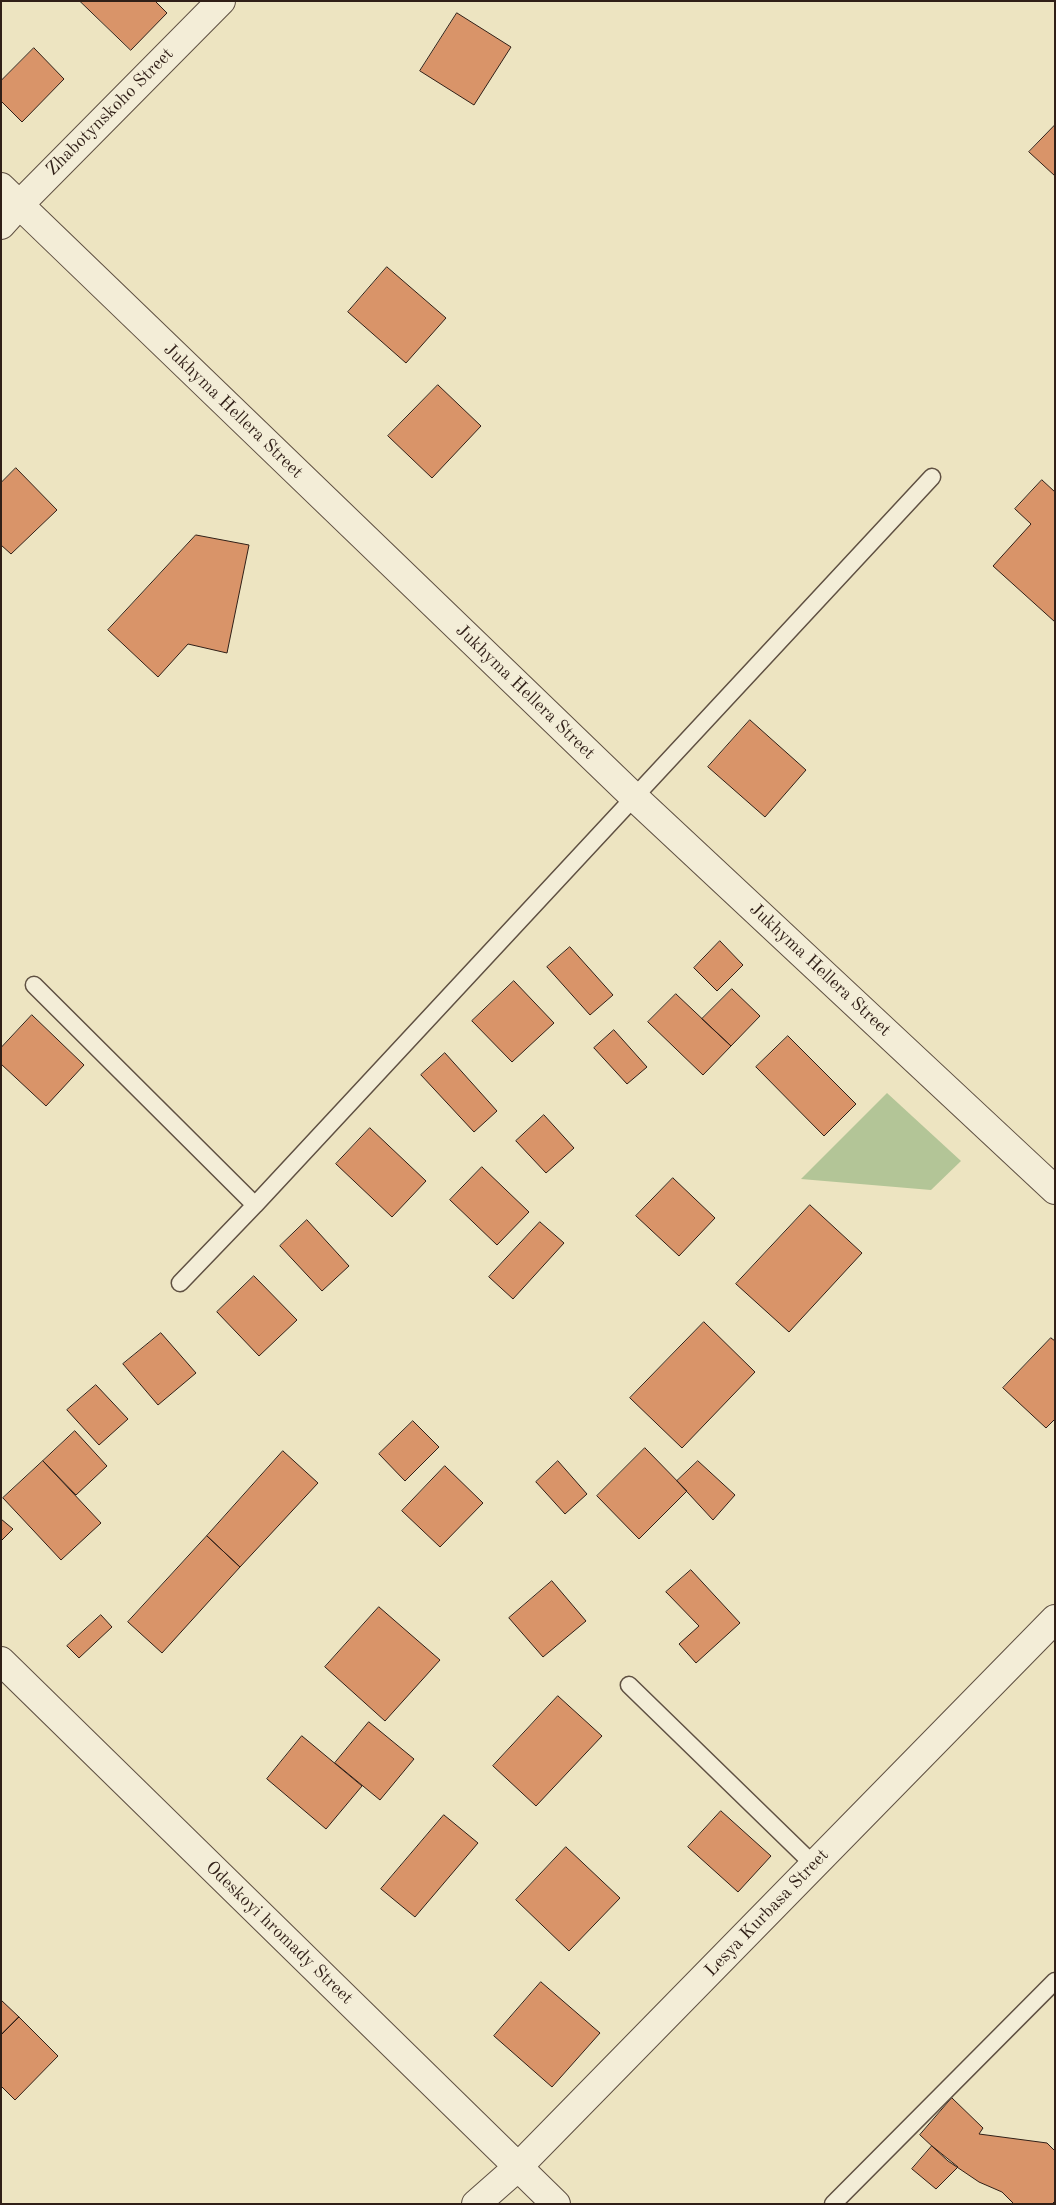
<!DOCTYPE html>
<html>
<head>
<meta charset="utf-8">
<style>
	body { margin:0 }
	#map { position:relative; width:1056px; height:2205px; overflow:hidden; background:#ede4c1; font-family:"Old Standard TT",serif }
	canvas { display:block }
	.frame { position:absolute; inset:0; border:2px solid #301f17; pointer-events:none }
</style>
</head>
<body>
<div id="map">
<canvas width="1056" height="2205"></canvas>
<div class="frame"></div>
</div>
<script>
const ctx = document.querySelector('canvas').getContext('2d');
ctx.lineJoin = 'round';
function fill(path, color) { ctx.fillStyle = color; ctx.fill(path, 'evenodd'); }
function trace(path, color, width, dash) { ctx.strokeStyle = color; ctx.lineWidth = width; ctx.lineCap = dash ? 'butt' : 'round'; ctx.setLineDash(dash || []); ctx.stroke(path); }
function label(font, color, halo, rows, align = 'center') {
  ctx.font = font + ' "Old Standard TT",serif'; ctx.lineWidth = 4; ctx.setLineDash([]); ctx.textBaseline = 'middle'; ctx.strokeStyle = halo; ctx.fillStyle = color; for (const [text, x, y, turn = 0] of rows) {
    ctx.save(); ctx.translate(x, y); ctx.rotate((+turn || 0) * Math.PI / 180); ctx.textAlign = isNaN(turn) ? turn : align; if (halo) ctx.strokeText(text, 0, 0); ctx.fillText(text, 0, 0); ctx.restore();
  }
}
const green = new Path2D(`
	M887 1093 961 1161 931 1190 801 1179Z`);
const building = new Path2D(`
	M80 1H155L167 13 131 50Z
	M457 13 511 47 474 105 420 71Z
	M34 48 64 79 22 122 1 101V81Z
	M1055 125V176L1029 152Z
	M387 267 446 318 406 363 348 312Z
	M438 385 481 426 432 478 388 436Z
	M16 468 57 510 11 554 1 545V483Z
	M1042 480 1055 492V622L993 566 1031 524 1015 509Z
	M196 535 249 545 227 653 188 644 158 677 108 630Z
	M750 720 806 770 765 817 708 767Z
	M720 941 743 965 717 991 694 968Z
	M570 947 613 995 590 1015 547 967Z
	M514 981 554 1023 512 1062 472 1021Z
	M732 989 760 1016 731 1046 702 1019Z
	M676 994 731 1046 703 1075 648 1022Z
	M32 1015 84 1065 46 1106 1 1064V1048Z
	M614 1030 647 1067 627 1084 594 1048Z
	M788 1036 856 1104 824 1136 756 1067Z
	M445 1053 497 1111 474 1132 421 1075Z
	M544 1115 574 1148 546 1173 516 1141Z
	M370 1128 426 1181 392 1217 336 1164Z
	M482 1167 529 1212 497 1245 450 1200Z
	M673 1178 715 1218 679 1256 636 1216Z
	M810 1205 862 1253 789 1332 736 1284Z
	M307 1220 349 1266 322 1291 280 1246Z
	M540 1222 564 1243 513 1299 489 1277Z
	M254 1276 297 1320 259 1356 217 1312Z
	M704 1322 755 1372 682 1448 630 1398Z
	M161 1333 196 1373 158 1405 123 1364Z
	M1051 1338 1055 1341V1419L1046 1428 1003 1388Z
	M96 1385 128 1419 99 1445 67 1410Z
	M413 1421 439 1447 405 1481 379 1454Z
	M75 1431 107 1466 76 1495 43 1461Z
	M645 1448 687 1491 639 1539 597 1496Z
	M283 1451 318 1483 240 1567 207 1536Z
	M43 1461 101 1523 61 1560 3 1498Z
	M558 1461 587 1494 565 1514 536 1482Z
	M698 1461 735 1495 713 1520 677 1481Z
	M445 1466 483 1503 440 1547 402 1511Z
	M1 1519 13 1529 1 1541Z
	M207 1536 240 1567 162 1653 128 1622Z
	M691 1570 740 1623 696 1663 679 1644 699 1626 666 1592Z
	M552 1581 586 1621 543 1657 509 1618Z
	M379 1607 440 1660 385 1721 325 1667Z
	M101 1615 112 1627 79 1658 67 1646Z
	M558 1696 602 1736 536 1806 493 1766Z
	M369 1722 414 1759 380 1800 335 1763Z
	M302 1736 362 1786 326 1829 267 1779Z
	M721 1811 771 1856 738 1892 688 1847Z
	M444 1815 478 1843 415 1917 381 1889Z
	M566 1847 620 1898 569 1951 516 1900Z
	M541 1982 600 2033 552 2087 494 2036Z
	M1 2000 19 2017 1 2035Z
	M19 2017 58 2056 15 2100 1 2086V2035Z
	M952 2098 983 2128 979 2134 1047 2143 1055 2151V2201L1052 2204H1014L1002 2192 979 2182 948 2161 920 2135Z
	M932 2146 958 2167 936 2189 912 2169Z`);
const lane = new Path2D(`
	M34 985 255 1205 932 477
	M180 1283 255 1205
	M629 1685 814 1865
	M833 2204 1055 1981`);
const street = new Path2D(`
	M1 187 633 796 1055 1190
	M1 225 19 205 221 1
	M1 1661 556 2204
	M476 2204 518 2167 1055 1619`);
const streetNames = [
	["Zhabotynskoho Street",110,112,-45],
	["Jukhyma Hellera Street",233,411,44],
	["Jukhyma Hellera Street",525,692,44],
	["Jukhyma Hellera Street",820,970,43],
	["Lesya Kurbasa Street",767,1913,-46],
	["Odeskoyi hromady Street",279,1933,44]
];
fill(green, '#b3c597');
fill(building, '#d99469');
trace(building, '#301f17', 1);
trace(lane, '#5f5042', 19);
trace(street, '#5f5042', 30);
trace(lane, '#f3edd7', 16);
trace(street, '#f3edd7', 28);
label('18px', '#301f17', '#f3edd7', streetNames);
</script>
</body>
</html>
